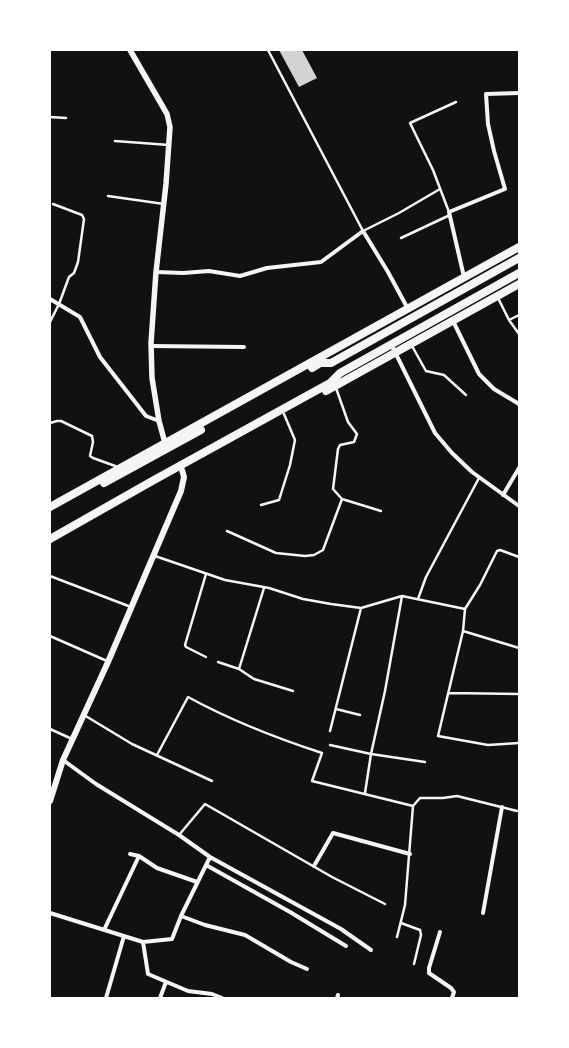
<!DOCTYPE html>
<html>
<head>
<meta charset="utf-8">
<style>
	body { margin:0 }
	#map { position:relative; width:569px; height:1048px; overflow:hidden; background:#111; font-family:"Crimson Pro",serif }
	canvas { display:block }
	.frame { position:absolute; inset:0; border:51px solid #fff; pointer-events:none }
</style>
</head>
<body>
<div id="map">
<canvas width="569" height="1048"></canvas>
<div class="frame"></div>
</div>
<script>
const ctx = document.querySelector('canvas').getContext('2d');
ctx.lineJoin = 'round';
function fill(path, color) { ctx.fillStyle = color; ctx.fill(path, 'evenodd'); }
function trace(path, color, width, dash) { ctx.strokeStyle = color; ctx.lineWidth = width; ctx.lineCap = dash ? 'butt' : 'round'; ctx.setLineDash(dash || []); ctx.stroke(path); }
const building = new Path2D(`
	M279 50H302L317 78 299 87Z`);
const service = new Path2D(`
	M268 50 363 231 399 213 440 189
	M50 117 66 118
	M115 141 169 145
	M108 196 164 204
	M449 212 433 170 410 123 456 102
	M401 238 450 215
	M498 298 509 320 519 315
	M509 320 519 334
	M50 322 59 304 69 277 74 273 78 262 84 219 82 215 53 204
	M412 346 426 371 444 375 466 395
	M50 423 57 421H61L92 436 93 442 90 456 93 458 118 467
	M342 499 381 511
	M261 505 279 500 290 465 295 440 284 414
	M227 531 276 553 305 556 314 555 323 550 342 499 333 489 338 449 340 445 354 442 357 434 348 422 336 388
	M155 556 225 580 269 588 303 599 331 604 361 608 402 596
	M50 576 131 607
	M418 599 426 577 479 478
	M465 609 480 585 497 551 500 550 519 557
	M463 631 519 648
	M50 636 107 661
	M206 657 186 647 185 645 206 574
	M218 662 239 669 254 679 293 691
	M239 669 264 588
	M449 693 519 694
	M336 709 360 715
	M84 715 132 744 212 781
	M50 729 72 739
	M330 731 361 608
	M330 745 371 754 425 762
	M157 755 188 697C230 720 276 738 322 753L312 781 413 806 405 905 397 937
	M365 793 371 754 385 691 402 596 465 609 463 631 438 736 488 745 519 743
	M413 806 420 798H443L457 796 517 811
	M179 835 205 804 332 877 385 904
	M401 923 420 930 421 935 414 964`);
const minor = new Path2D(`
	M156 272 183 273 209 271 240 276 267 268 321 262 363 231 388 272 408 309
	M464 277 449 212 505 189 494 151 488 124 486 94 519 93
	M50 299 80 317 100 357 146 416 159 421
	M453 321 479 374 494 389 519 404
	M391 344 435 433 452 453 472 472 519 506
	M151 346 244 347
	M503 495 519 468
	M63 760 96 784 179 835 210 857 341 929 371 950
	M130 854 139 856 157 868 197 882
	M206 865 290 912 346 946
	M314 866 333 833 410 854
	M50 913 143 942 172 939 181 916 205 925 245 935 291 962 307 969
	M483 913 502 807
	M181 916 210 857
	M104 930 139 856
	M440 932 429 968V973L451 988 454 992 452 998
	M143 942 148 974 188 991 212 994 222 998
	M106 998 124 936
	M160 998 166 982
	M337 998 338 995`);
const tertiary = new Path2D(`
	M130 50 167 114 170 127 166 184 156 272 151 343 152 378 159 421 165 443`);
const secondary = new Path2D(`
	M50 801 63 760 108 662 181 491 184 477 182 470`);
const trunk = new Path2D(`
	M312 368 320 363H331L519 258
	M326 391 519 284
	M104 483 201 430
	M50 507 519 247
	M50 539 154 480 330 383 340 373 519 273`);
fill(building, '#d3d3d3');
trace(service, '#f5f5f5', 2.5);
trace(minor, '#f5f5f5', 4);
trace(tertiary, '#f5f5f5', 5.5);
trace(secondary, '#f5f5f5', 6);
trace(trunk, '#f5f5f5', 8);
</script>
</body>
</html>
